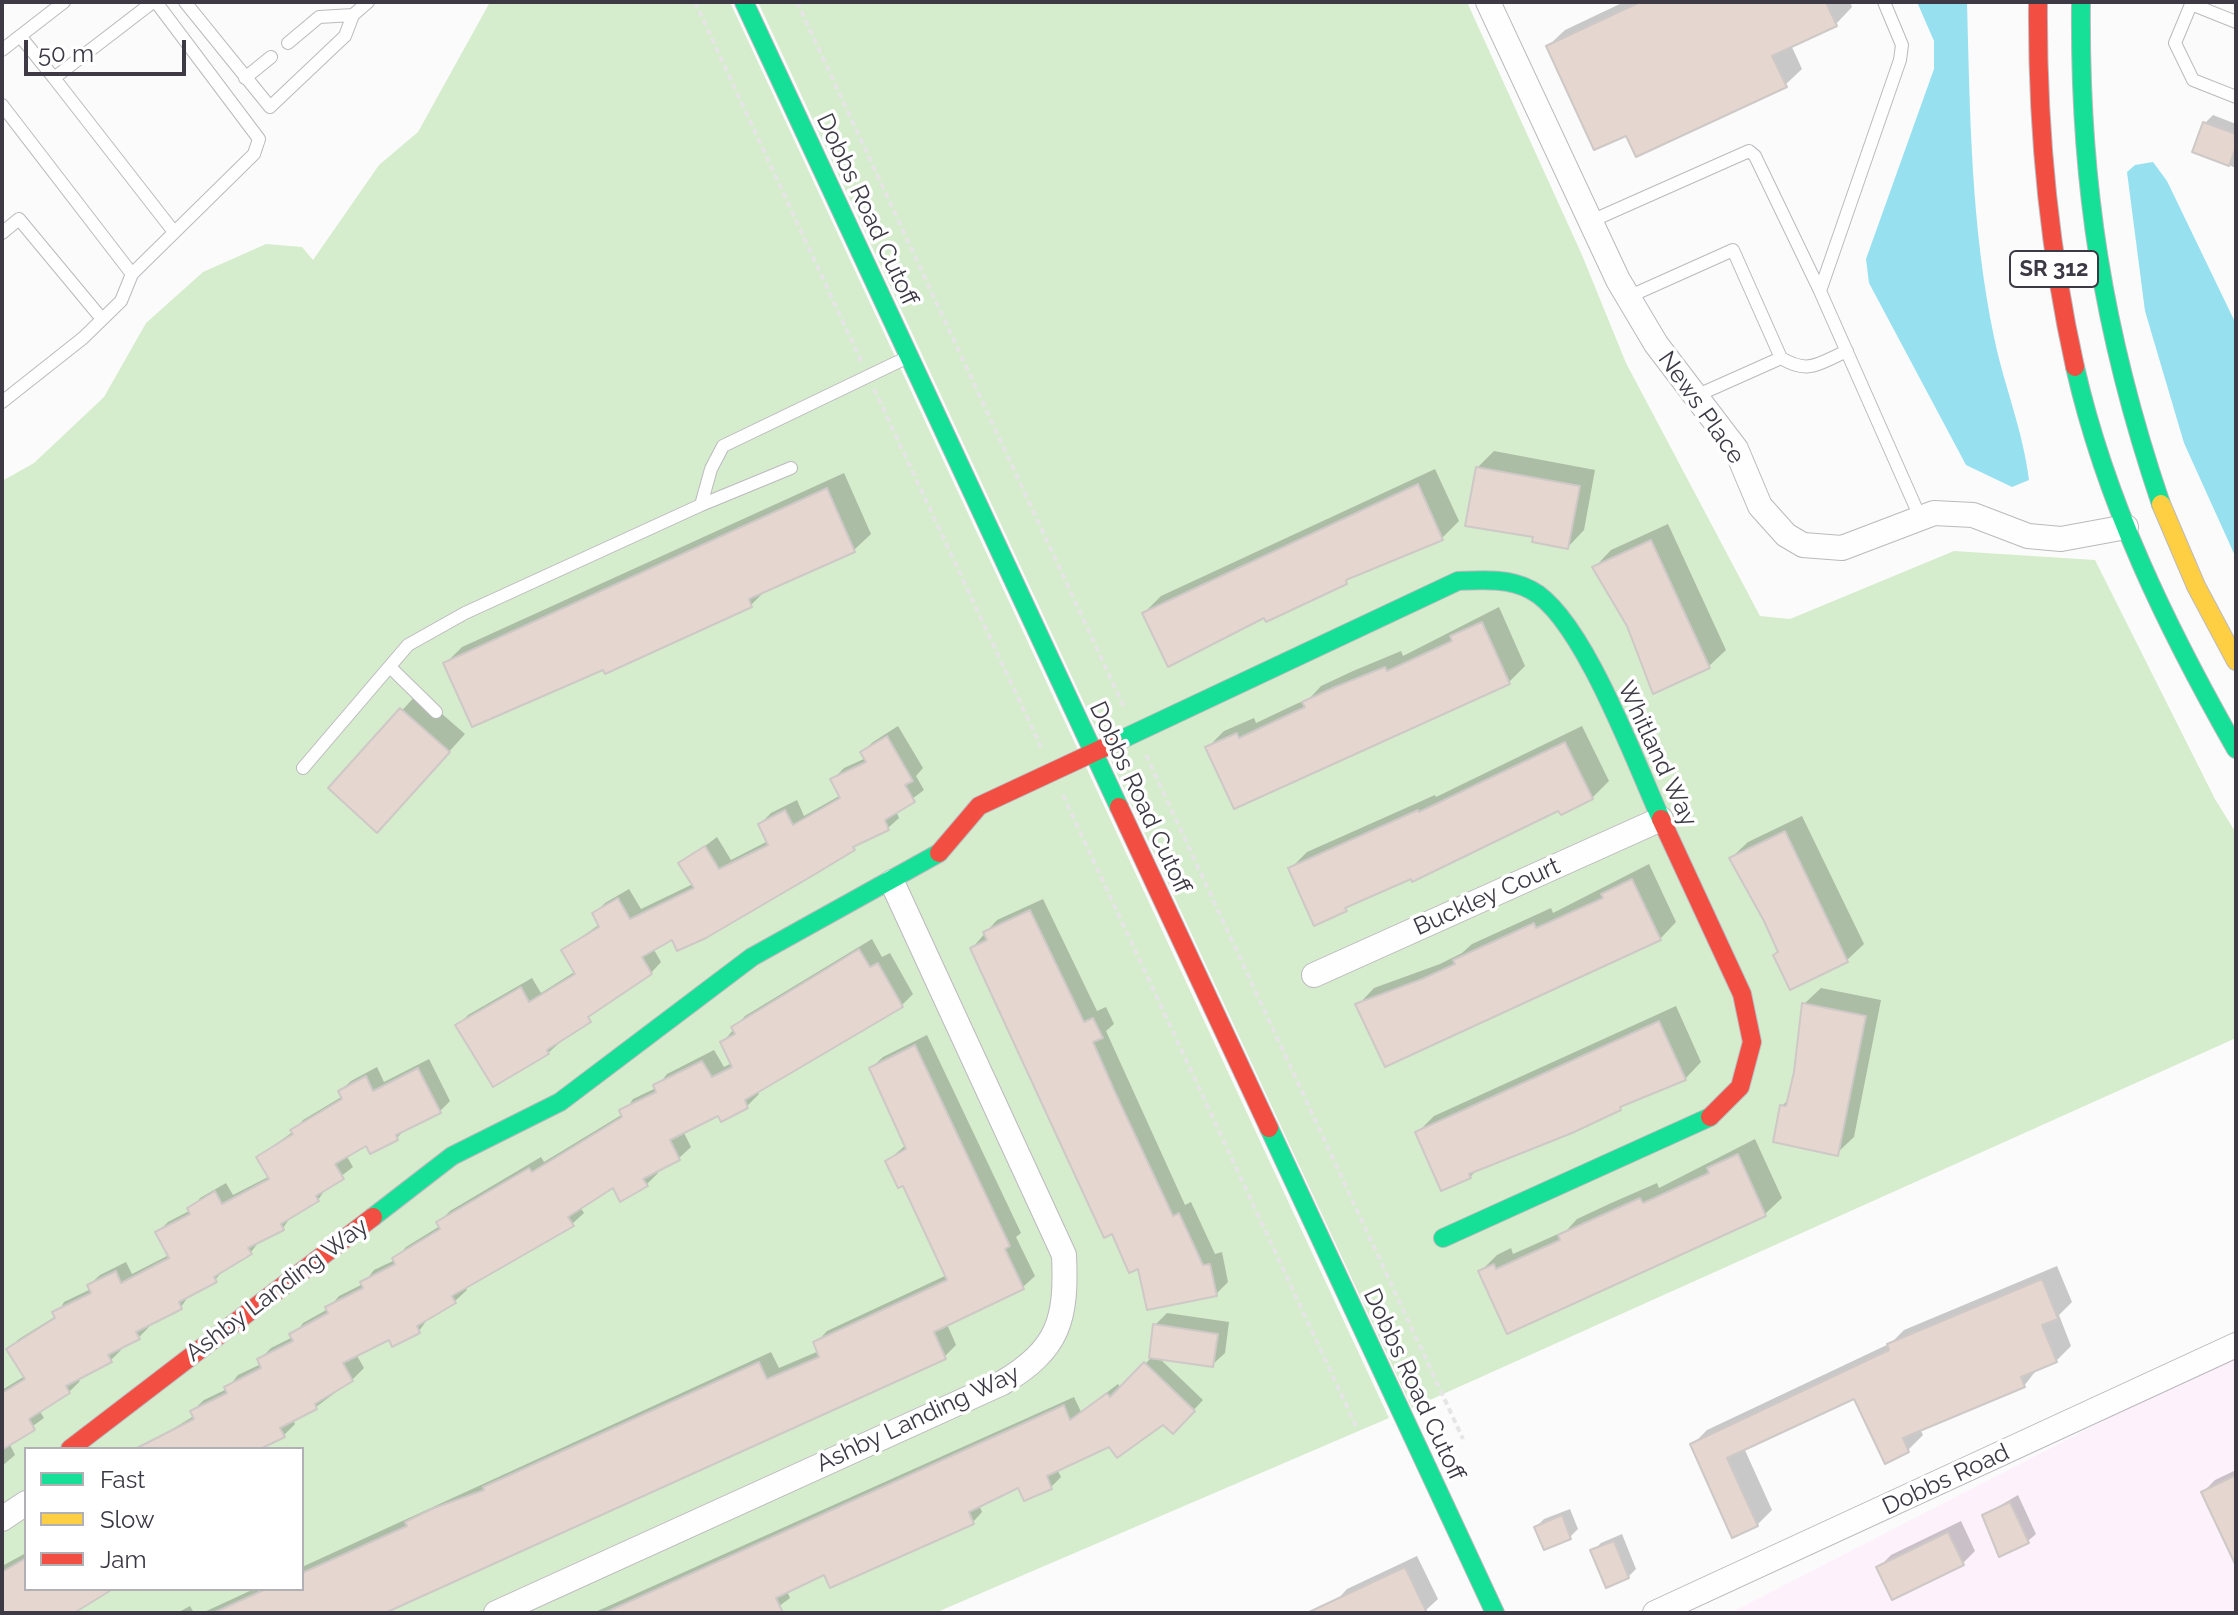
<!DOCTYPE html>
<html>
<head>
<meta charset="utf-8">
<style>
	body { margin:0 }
	#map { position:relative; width:2238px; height:1615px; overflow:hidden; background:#fbfbfb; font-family:Raleway,sans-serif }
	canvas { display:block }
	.frame { position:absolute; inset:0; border:4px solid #3d3945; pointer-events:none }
	.legend { position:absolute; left:24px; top:1447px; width:280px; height:144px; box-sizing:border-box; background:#fff; border:2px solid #b1b0b5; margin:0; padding:10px 14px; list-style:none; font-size:24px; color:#3d3945 }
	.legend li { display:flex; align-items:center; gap:16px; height:40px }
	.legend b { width:40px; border:2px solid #b1b0b5 }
	.scale { position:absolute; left:24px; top:40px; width:162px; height:36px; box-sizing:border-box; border:4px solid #3d3945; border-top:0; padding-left:10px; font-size:24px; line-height:28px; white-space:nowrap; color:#3d3945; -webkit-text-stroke:6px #fff; paint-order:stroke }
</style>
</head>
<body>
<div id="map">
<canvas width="2238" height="1615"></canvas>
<div class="frame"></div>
<ul class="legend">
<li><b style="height:10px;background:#16e098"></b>Fast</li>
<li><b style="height:10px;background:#ffcf43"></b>Slow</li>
<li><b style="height:10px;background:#f24e42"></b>Jam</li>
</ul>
<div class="scale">50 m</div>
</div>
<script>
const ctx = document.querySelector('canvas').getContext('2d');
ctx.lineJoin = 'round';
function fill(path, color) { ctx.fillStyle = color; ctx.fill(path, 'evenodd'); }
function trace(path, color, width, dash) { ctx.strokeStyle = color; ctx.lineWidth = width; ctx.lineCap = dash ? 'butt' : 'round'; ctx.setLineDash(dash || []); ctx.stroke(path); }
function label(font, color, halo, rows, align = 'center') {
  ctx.font = font + ' Raleway,sans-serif'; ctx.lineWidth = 7; ctx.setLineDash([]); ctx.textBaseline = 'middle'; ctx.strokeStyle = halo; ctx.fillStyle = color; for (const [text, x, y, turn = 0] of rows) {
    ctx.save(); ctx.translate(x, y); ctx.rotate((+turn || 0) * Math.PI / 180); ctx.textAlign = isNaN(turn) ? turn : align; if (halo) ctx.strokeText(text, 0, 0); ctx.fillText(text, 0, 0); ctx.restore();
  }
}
const industrial = new Path2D(`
	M2236 1357V1613H1730L2111 1417Z`);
const green = new Path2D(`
	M490 2H730L1389 1418 935 1613H2V481L34 463 104 397 146 323 203 272 266 244 302 247 313 260 379 165 418 132ZM26 1449H302V1589H26Z
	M758 2H1467L1582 255 1626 363 1760 616 1790 619 1954 551 2095 560 2215 799 2236 833V1038L1412 1408Z`);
const water = new Path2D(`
	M1917 2H1967C1970 115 1971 226 1994 337 2004 386 2023 430 2029 480L2012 487 1966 465 1869 283 1866 259 1934 69V41Z
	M2153 162 2167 181 2236 324V558L2184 443 2145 311 2127 172 2135 165Z`);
const shadow = new Path2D(`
	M1624 2H1850L1852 7 1836 24 1791 45 1802 69 1785 85 1627 133 1548 46 1565 30Z
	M2213 115 2236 124V168L2194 151 2205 123Z
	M1494 451 1595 470 1584 530 1568 547 1535 535 1477 468Z
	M1435 469 1459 521 1442 538 1416 550 1414 547 1267 619 1265 615 1144 613 1161 596Z
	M844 473 871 534 854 550 767 589 751 605 445 664 462 647Z
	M1668 524 1726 650 1709 666 1654 692 1640 661 1643 657 1612 591 1607 594 1595 567 1611 550Z
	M1499 607 1525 666 1509 682 1208 747 1224 731 1254 718 1256 723 1294 705 1310 698 1321 686 1353 671 1401 651 1403 656Z
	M418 693 465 734 393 814 331 788Z
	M898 726 923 768 916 776 924 790 896 811 899 818 888 828 862 841 816 872 653 948 661 962 651 973 599 1008 548 1053 458 1026 468 1015 532 978 541 993 576 971 563 950 600 924 594 914 605 903 629 889 641 909 693 884 681 864 717 837 731 860 768 841 760 824 771 813 797 800 804 816 841 795 833 779 844 768 866 758 862 752 873 742Z
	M1582 726 1609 781 1592 798 1559 808 1463 858 1413 880 1412 876 1315 923 1291 868 1307 852 1435 795 1436 797Z
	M1802 816 1864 944 1847 960 1731 858 1748 842Z
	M1649 864 1676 922 1660 939 1358 1005 1374 988 1440 964 1462 953 1472 944 1551 908 1553 913Z
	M1043 899 1097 1011 1106 1007 1114 1024 1106 1031 1185 1205 1191 1202 1215 1254 1222 1252 1228 1282 1216 1294 1140 1266 972 948 997 920Z
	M872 939 882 957 890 953 913 994 902 1005 757 1091 759 1094 747 1106 719 1113 683 1131 691 1147 679 1158 656 1170 658 1173 646 1185 614 1186 580 1207 584 1213 572 1224 465 1286 467 1290 455 1301 429 1317 419 1331 390 1337 356 1354 364 1368 352 1380 316 1407 293 1419 295 1424 284 1435 260 1449H139L194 1416 192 1411 204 1400 227 1389 238 1375 261 1364 259 1360 271 1348 293 1337 303 1323 328 1309 339 1296 363 1284 374 1270 395 1260 406 1247 440 1226 438 1223 450 1211 541 1157 544 1162 623 1114 633 1099 656 1088 667 1074 714 1050 724 1067 732 1063 722 1043 745 1016Z
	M1821 988 1881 1000 1854 1137 1837 1153 1782 1106 1789 1099 1804 1004Z
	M1676 1006 1701 1062 1685 1079 1479 1168 1470 1177 1418 1132 1434 1116Z
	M927 1035 1021 1233 1016 1237 1035 1276 1023 1287 947 1324 956 1345 944 1357 380 1613H202L254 1589H302V1567L771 1352 779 1368 819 1351 816 1343 827 1331 947 1275 904 1183 887 1161 906 1145 871 1068 883 1057Z
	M429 1059 450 1101 440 1111 407 1127 397 1138 367 1144 346 1155 353 1167 327 1187 318 1200 292 1215 283 1228 261 1239 251 1252 225 1268 215 1280 190 1294 181 1307 148 1324 149 1327 139 1337 119 1347 121 1350 110 1361 77 1377 80 1381 69 1392 39 1410 44 1418 9 1443 15 1455 2 1466V1390L25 1376 8 1349 19 1339 56 1316 64 1302 91 1289 89 1285 100 1275 126 1262 132 1274 169 1255 158 1232 168 1222 191 1210 200 1198 226 1183 233 1195 270 1176 258 1157 294 1131 303 1120 343 1096 340 1091 351 1081 377 1067 384 1082Z
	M1755 1139 1782 1198 1765 1214 1508 1332 1480 1272 1497 1255 1511 1248 1513 1254 1567 1230 1577 1219 1609 1204 1657 1183 1659 1188Z
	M2057 1266 2072 1302 2059 1315 2071 1346 2056 1361 2038 1368 2024 1386 1920 1429 1923 1435 1908 1450 1885 1461 1855 1397 1744 1448 1772 1510 1757 1525 1692 1445 1707 1430 1891 1343 1904 1330Z
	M1167 1313 1229 1322 1225 1353 1212 1365 1159 1358 1203 1400 1173 1432 1163 1422 1057 1469 1061 1477 1051 1487 1025 1499 1019 1486 979 1505 982 1512 973 1522 826 1572 787 1591 790 1598 770 1613H593L1074 1397 1081 1412 1118 1384 1121 1388 1151 1358 1155 1325Z
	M2236 1470V1544L2203 1492 2215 1480Z
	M2018 1495 2036 1534 2028 1541 1984 1515Z
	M1570 1509 1578 1529 1570 1537 1536 1527 1544 1519Z
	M1961 1521 1975 1551 1963 1563 1879 1567 1891 1555Z
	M1622 1534 1636 1569 1628 1577 1593 1551 1601 1543Z
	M26 1553V1589H109L71 1613H2V1566Z
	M1417 1556 1438 1599 1425 1611 1340 1613 1335 1602 1347 1589Z
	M190 1606 194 1613H177Z`);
const building = new Path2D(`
	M1640 2H1826L1837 26 1772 56 1787 87 1636 157 1626 136 1594 150 1546 46Z
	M2203 122 2236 134V147L2229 166 2192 152Z
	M1476 467 1580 486 1568 549 1532 542 1533 537 1465 526Z
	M1418 484 1443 540 1346 580 1347 584 1266 622 1264 618 1168 667 1142 613Z
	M827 488 855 552 749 599 752 607 605 674 603 670 472 727 443 663Z
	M1651 540 1710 668 1653 694 1627 626 1592 567Z
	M1482 622 1510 684 1234 809 1205 747 1237 733 1239 738 1275 721 1305 707 1302 702 1335 687 1385 667 1387 671 1452 641 1450 636Z
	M400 708 450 752 377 833 328 788Z
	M887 736 913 781 905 785 915 802 885 820 889 830 853 847 855 850 817 873 706 938 677 951 672 940 642 957 652 974 588 1017 591 1022 547 1050 549 1054 493 1087 455 1025 521 987 529 1002 575 974 561 950 599 927 592 913 618 898 630 919 694 888 678 863 705 846 719 869 768 845 758 824 785 810 793 825 840 798 830 779 866 762 860 752Z
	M1565 742 1593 799 1561 815 1558 811 1412 882 1411 879 1345 908 1347 911 1314 926 1288 868 1418 810 1419 812Z
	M1785 831 1848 962 1790 990 1773 955 1778 952 1764 921 1729 858Z
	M1632 879 1661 940 1385 1067 1355 1004 1422 979 1455 964 1453 960 1534 923 1536 928 1603 898 1601 894Z
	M1030 910 1084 1022 1093 1018 1103 1038 1093 1042 1115 1092 1173 1216 1179 1213 1203 1265 1210 1264 1217 1296 1147 1310 1138 1269 1129 1273 1112 1234 1104 1238 970 948 987 940 983 932Z
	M859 949 870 967 878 963 903 1007 745 1100 748 1108 721 1122 718 1116 670 1140 680 1160 643 1179 648 1186 620 1202 613 1188 568 1217 574 1226 452 1296 456 1303 417 1326 420 1333 392 1347 389 1340 343 1363 353 1381 315 1404 317 1409 280 1428 285 1437 260 1449H135L194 1419 190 1411 227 1393 224 1387 261 1368 257 1359 293 1341 289 1334 328 1313 325 1307 363 1288 360 1282 395 1264 392 1258 440 1229 436 1222 529 1168 532 1172 622 1117 619 1110 656 1092 653 1085 702 1061 712 1077 732 1067 720 1042 735 1034 731 1027Z
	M1802 1003 1866 1016 1838 1156 1773 1142 1780 1105 1786 1106 1794 1072Z
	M1659 1021 1686 1080 1620 1107 1621 1110 1572 1133 1469 1174 1471 1178 1441 1191 1415 1132Z
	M915 1045 1010 1246 1005 1249 1024 1289 934 1332 946 1359 385 1613H213L266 1589H302V1573L407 1526 405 1522 434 1508 484 1490 483 1487 512 1474 759 1362 767 1379 819 1357 813 1342 947 1280 903 1186 898 1188 885 1161 906 1149 869 1068Z
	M418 1068 441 1113 396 1135 398 1140 370 1154 366 1146 335 1164 344 1179 316 1196 319 1201 281 1224 284 1230 248 1248 252 1254 214 1277 217 1282 179 1302 182 1309 136 1332 140 1339 108 1355 112 1362 66 1386 70 1393 29 1419 35 1430 2 1450V1393L25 1379 6 1349 55 1318 52 1312 91 1293 87 1285 116 1271 121 1283 169 1258 155 1232 190 1214 187 1208 215 1191 222 1204 269 1179 256 1157 293 1134 290 1130 342 1099 338 1091 366 1076 373 1091Z
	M1738 1154 1766 1216 1507 1334 1478 1271 1494 1264 1496 1269 1560 1240 1558 1235 1591 1220 1640 1198 1643 1203 1709 1173 1707 1168Z
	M2042 1279 2058 1319 2042 1325 2057 1362 2021 1377 2025 1387 1903 1438 1909 1452 1885 1464 1854 1399 1727 1458 1758 1526 1732 1538 1690 1444 1889 1350 1887 1344Z
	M1153 1324 1218 1334 1213 1367 1149 1358Z
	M1144 1362 1195 1411 1173 1434 1163 1425 1117 1458 1109 1447 1047 1476 1052 1489 1024 1501 1018 1488 969 1512 974 1524 830 1588 824 1575 776 1598 783 1613H604L1064 1405 1070 1420 1107 1393 1110 1397Z
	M2236 1475V1566L2201 1492Z
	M2010 1502 2029 1543 1999 1557 1982 1515Z
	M1562 1515 1571 1539 1544 1550 1534 1527Z
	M1948 1532 1964 1565 1892 1600 1876 1567Z
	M1614 1541 1629 1578 1606 1588 1590 1550Z
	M26 1558V1589H113L74 1613H2V1572Z
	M1405 1567 1427 1613H1307Z`);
const path = new Path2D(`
	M695 2 862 363
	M797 2 1124 707
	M874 389 1041 747
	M1146 755 1463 1439
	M1063 795 1356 1426`);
const lane = new Path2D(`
	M153 2 54 78 174 232
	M185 2 270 107 345 36 353 15 368 2
	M1884 2 1902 45 1900 60 1820 291 1920 517
	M2192 2 2175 43 2193 80 2236 97
	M2191 4 2236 22
	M20 36 54 78
	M288 43 319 17 353 15
	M2 50 64 2
	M245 78 271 57
	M2 105 132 274
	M1589 222 1749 151 1755 156 1820 291
	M2 233 19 219 102 319
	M1628 297 1733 250 1781 358 1698 395
	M1781 358C1809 375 1819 363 1847 351
	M2 402 83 338 121 301 132 274 254 154 259 139 156 2
	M701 505 791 468
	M390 667 436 712
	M303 768 408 645 465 613 701 505 711 469 723 446 906 358`);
const street = new Path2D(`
	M1488 2 1618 280 1656 344 1736 449 1760 506 1786 535 1803 545 1842 548 1934 513 1973 515 2028 536 2061 539 2126 527
	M1314 975 1661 819
	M2 1519 26 1503
	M496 1613 1002 1383C1059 1349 1067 1320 1064 1255L892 882
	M1655 1613 2236 1345`);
const fast = new Path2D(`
	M744 2 1119 807
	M2081 2C2079 183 2103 333 2161 504
	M2075 367C2106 503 2167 628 2236 749
	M1114 743 1458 581C1482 580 1509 578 1531 590 1582 616 1636 764 1661 819
	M1269 1128 1495 1613
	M373 1217 452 1156 560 1102 752 957 939 853
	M1443 1238 1710 1117`);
const slow = new Path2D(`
	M2161 504 2196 586 2236 661`);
const jam = new Path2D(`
	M2038 2C2037 126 2048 245 2075 367
	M1119 807 1269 1128
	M1661 819 1742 994 1752 1042 1740 1087 1710 1117
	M939 853 979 806 1114 743
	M70 1449 373 1217`);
const shields = [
	[2054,269,88]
];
const shieldNames = [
	["SR 312",2054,269]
];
const streetNames = [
	["Dobbs Road Cutoff",867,210,65],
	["News Place",1701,408,55],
	["Whitland Way",1657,754,65],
	["Dobbs Road Cutoff",1140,798,65],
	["Buckley Court",1487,897,-24],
	["Ashby Landing Way",277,1290,-37],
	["Dobbs Road Cutoff",1414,1385,65],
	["Ashby Landing Way",918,1419,-25],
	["Dobbs Road",1946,1480,-25]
];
fill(industrial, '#fdf2fb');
fill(green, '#d6edcd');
fill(water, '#97e0f0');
fill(shadow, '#0003');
fill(building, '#e5d6d0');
trace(building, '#cec8c6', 2);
trace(lane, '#bbb9be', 14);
trace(street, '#bbb9be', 26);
trace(fast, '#bbb9be', 20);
trace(slow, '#bbb9be', 20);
trace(jam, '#bbb9be', 20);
trace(path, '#e5e5e5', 4, [6, 4]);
trace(lane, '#fefefe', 12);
trace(street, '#fefefe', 24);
trace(fast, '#16e098', 18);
trace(slow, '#ffcf43', 18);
trace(jam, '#f24e42', 18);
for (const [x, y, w] of shields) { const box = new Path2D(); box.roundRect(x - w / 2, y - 18, w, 36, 6); ctx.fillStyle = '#fff'; ctx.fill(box); trace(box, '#3d3945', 2); }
label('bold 22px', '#3d3945', null, shieldNames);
label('24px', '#3d3945', '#fff', streetNames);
</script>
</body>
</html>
